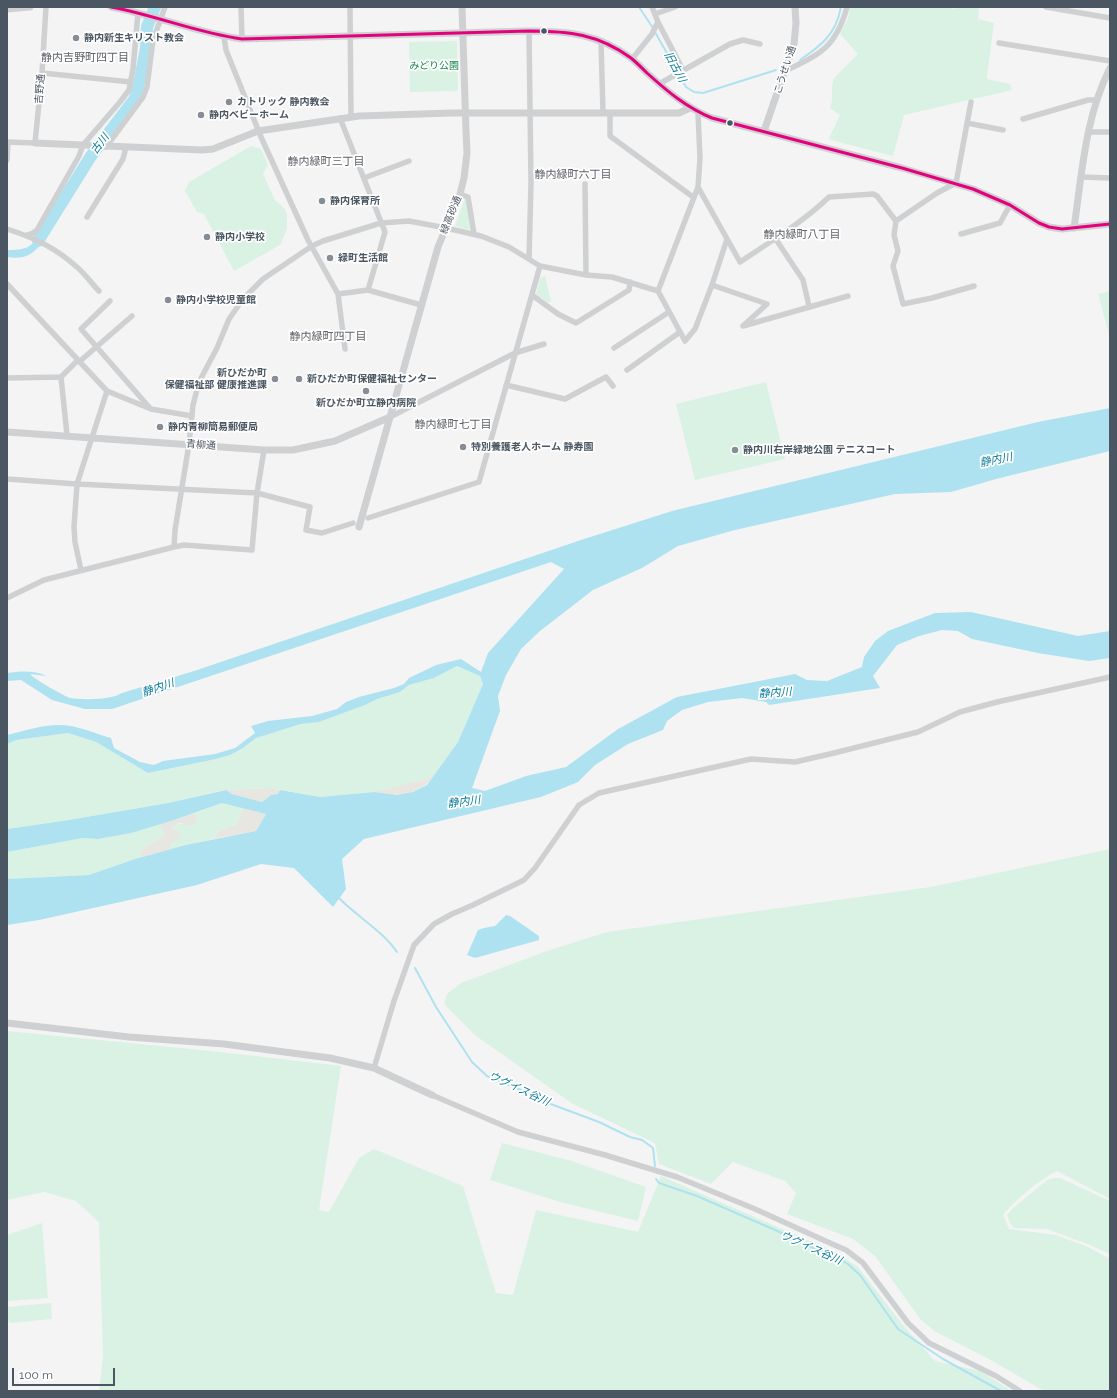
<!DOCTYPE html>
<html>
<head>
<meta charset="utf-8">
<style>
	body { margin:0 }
	#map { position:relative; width:1117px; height:1398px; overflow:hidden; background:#f4f4f4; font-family:Raleway,sans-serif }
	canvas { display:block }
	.frame { position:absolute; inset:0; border:8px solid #4a5661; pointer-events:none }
	.scale { position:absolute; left:12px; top:1368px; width:103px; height:18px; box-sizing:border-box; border:2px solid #4a5661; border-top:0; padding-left:5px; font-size:12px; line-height:14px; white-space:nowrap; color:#4a5661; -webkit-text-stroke:3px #fff; paint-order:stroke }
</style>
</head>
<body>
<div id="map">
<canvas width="1117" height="1398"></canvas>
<div class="frame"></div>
<div class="scale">100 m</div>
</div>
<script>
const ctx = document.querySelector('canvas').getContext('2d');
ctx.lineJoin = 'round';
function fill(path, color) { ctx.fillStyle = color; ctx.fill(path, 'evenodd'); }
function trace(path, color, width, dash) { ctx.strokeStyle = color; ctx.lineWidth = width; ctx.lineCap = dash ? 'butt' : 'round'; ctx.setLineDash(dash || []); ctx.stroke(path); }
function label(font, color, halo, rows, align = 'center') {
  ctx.font = font + ' Raleway,"Noto Sans JP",sans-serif'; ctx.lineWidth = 3.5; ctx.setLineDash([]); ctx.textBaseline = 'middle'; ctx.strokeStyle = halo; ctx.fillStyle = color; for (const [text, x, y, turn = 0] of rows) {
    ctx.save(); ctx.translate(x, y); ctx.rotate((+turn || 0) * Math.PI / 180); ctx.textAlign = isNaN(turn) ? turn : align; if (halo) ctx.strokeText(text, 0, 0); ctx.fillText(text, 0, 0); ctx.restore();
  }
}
const green = new Path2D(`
	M850 7H947L956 9 957 7H979L978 19 994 23 987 76V79L1010 84 1012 90 904 115 893 156 831 140 829 138 840 115 830 108C835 96 829 86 835 77L858 54 840 34 848 18Z
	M457 41 458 91 410 92 409 42Z
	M251 146 261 149 268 165 263 174 275 200 284 208 287 214V229L280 245 234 271 204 214 197 212 185 191 189 182Z
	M465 198 467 199 470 230 455 226Z
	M545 276 551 302H547L536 294 540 278Z
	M1110 291V338L1098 294Z
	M766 382 785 459 695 480 676 404Z
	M457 666 480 676 483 684 458 742 433 777 374 792 320 797 270 788 224 790 168 803 69 820 7 829V744L16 740 68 733 96 742 148 773 216 759 230 755 243 748 256 738 301 724 319 722 365 705 377 699 400 692 409 685 434 678Z
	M222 803 243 808 237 824 219 831 213 839 169 850 172 842 171 829 176 824 196 823 195 813Z
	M160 824 165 835 141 850V857L89 875 7 879V852L83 838 98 839 130 833Z
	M1110 849V1199L1057 1171C1040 1179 1015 1200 1003 1215L1009 1229 1056 1235 1088 1247 1110 1259V1391H1044L989 1359 936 1332 921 1320 875 1256 853 1239 787 1214 796 1193 785 1181 733 1162 711 1184 659 1164 655 1143 573 1104 476 1036 444 1004 447 994 461 983 547 951 607 932 931 887Z
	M7 1031 221 1052 341 1066 319 1210 329 1212 359 1158 374 1149 463 1186 496 1293 513 1295 536 1210 638 1232 661 1176 837 1253 858 1267 902 1324 935 1361 980 1371 1012 1391H99L103 1357 99 1222 76 1201 44 1192 7 1200Z
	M502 1143 572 1161 646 1187 638 1221 560 1202 490 1180Z
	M1053 1178H1060L1110 1201V1254L1090 1245 1047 1229 1014 1228 1010 1223 1007 1215 1012 1209 1047 1180Z
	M42 1223 48 1298 7 1301V1235Z
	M51 1303 52 1317 51 1319 10 1323 9 1321H7V1307Z`);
const sand = new Path2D(`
	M433 777C419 796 396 797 374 792Z
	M270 788 280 790 278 794 271 795 262 802 232 794 226 790Z
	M243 808 266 814 256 831 213 839 219 831 237 824Z
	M195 813 197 823 186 826 182 823 176 824 171 829 172 830H177L182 838 172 842 169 850 141 857V850L165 835 160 824Z`);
const water = new Path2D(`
	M45 226 50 229C39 248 32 261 7 257V250C32 250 32 245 45 226Z
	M1110 408V451L996 479 951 492 895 494 735 530 678 546 642 568 593 590 540 631 521 649 506 675 498 696 500 711 472 788 485 791 526 776 566 767 618 729 677 697 795 674 807 680 827 681 862 667 864 657 875 641 888 631 935 613 971 612 1078 636 1110 631V658L1089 661 1038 653 972 639 958 631 942 630 919 636 897 645 873 676 880 688 769 705 766 702 742 698 708 702 682 710 667 721 663 730 628 744 595 765 578 782 541 797 364 839 342 859 346 889 333 907 294 868 261 864 197 885 39 920 7 925V879L89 875 135 859 186 845 256 831 266 814 222 803 174 820 131 833 98 839 83 838 7 852V829L69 820 168 803 226 790 232 794 262 802 271 795 278 794 280 790 320 797 374 792 397 795 413 792 427 785 458 742 483 684 480 676 457 666 434 678 409 685 400 692 377 699 365 705 319 722 301 724 256 738 243 748 230 755 216 759 148 773 96 742 68 733 16 740 7 744V735C24 731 42 725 59 725 74 724 97 734 111 738L114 748 140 762 154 765 163 761 215 754 235 748 255 733 251 726 268 721 312 716 337 709 346 702 359 697 394 688 404 684 409 678 436 665 461 659 481 672 488 653 564 569 551 562 112 709H85L52 700 21 680 7 681V673C20 671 35 670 47 676L30 674C34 679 64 696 70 698 84 700 111 700 122 693L194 671 581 540 672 511 1038 422Z
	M506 915 510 916 539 936V940L475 958 467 955 478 930 484 928 495 926Z`);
const stream = new Path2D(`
	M639 7 653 28
	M655 32 686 87 694 92 703 93 776 70
	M800 60C822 45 836 34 841 7
	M338 897C357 917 382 930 397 952
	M415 968 436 1007 472 1062 487 1076 528 1093 548 1103 599 1122 630 1137 642 1140 653 1148 655 1166
	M656 1179 659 1183 697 1196 782 1233 803 1244 834 1256 848 1264 860 1275 898 1329 943 1359 1001 1391`);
const river = new Path2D(`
	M38 241 91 156 134 100 137 92 140 79 146 48 147 27 155 7`);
const minor = new Path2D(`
	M241 7 242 39
	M350 7 351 117
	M1046 7 1110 18
	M655 14 675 7
	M658 22 683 70
	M224 37 226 50 261 137 308 240 338 294 345 349
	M601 41 603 113
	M999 43 1110 61
	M632 59 652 34 658 22 652 7
	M785 71C821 54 836 47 847 7
	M42 73 131 82
	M659 84 730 44 743 40 760 44
	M610 113V136L693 197
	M340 118 385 232 368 290
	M1023 119 1088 100H1096
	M967 123 1003 130
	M1088 132H1110
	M7 142 35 143 42 73 46 7
	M106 147 143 97 147 87 153 40 165 7
	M7 160 8 142
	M1082 177 1110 178
	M364 178 409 161
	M585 184 586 275
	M698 187 740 262C770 242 803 222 829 197L873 194 877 196 896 221 894 235 898 251 893 266 903 304 932 298 974 286
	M460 194 468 197 474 234
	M87 217 123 159 126 147
	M896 221 937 193 956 183 971 102
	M7 229C35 238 56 248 78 268 86 275 92 284 99 291
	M961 234 1000 223 1010 205
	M27 235 33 233 37 230 79 156 83 145 120 102 129 90 133 69 138 13
	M775 238 803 280 809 306
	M529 259 531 183 529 31
	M7 284 107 391 151 409 192 416
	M712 285 767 304 743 326 848 296
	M658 291 698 187 700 158 698 113
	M338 294 368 290 421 305
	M532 295 558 314 576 323 629 290 630 282
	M110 301 81 329 149 407
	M614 348 669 312
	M79 362 132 316
	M627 370 680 332
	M61 377 67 435
	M7 378 61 377 78 360
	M506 385 565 399 606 377 613 386
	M390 417 515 353 544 344
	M7 479 77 484 257 493 310 507 306 530 322 533 353 523
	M368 518 479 482 540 266
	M174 547 175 530 189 444 193 405 199 382 217 348 229 319 243 299 263 279 312 246 323 241 381 223 409 221 446 228 481 236 509 247 540 266 586 275 612 277 658 291 685 341 695 329 712 285 727 239
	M81 570 75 542 74 527 77 484 107 391
	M7 598 44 580 174 547 184 545 252 550 257 493 264 450
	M374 1068 394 1001 414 945 434 924 452 914 473 905 524 880 535 868 579 805 599 793 751 759 795 762 834 753 918 732 960 712 997 702 1110 677
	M432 1095 518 1132 605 1155 677 1177 755 1209 830 1243 846 1250 863 1263 908 1323 929 1343 996 1376 1020 1391`);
const tertiary = new Path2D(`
	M111 7C155 15 197 33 242 39L529 31C569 31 598 34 631 58 637 63 642 68 647 73 667 91 687 108 712 118L902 168 973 189 1010 205 1039 223 1049 227 1062 229 1110 224
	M7 9 30 7
	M764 131 794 44 796 23 795 7
	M35 143 202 150 213 149 258 131 359 116 452 113H679L690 108
	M1074 228C1082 174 1085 117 1110 68
	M7 432 264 450H293L335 441 390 417
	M359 527 438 247 460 194 464 178 467 153 466 131 462 7
	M7 1023 129 1037 224 1044 330 1058 374 1068 432 1095`);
const bus1 = new Path2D(`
	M111 7C155 15 197 33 242 39L529 31C569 31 598 34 631 58 637 63 642 68 647 73 667 91 687 108 712 118L902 168 973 189 1010 205 1039 223 1049 227 1062 229 1110 224`);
const markers = [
	[544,31,3.5,"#4a5661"],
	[76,38,4,"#868d94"],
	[229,102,4,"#868d94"],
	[201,115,4,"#868d94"],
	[730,123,3.5,"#4a5661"],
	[322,201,4,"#868d94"],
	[207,237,4,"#868d94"],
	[330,258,4,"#868d94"],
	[168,300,4,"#868d94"],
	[275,379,4,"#868d94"],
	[299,379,4,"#868d94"],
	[366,391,4,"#868d94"],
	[160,427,4,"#868d94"],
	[463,447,4,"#868d94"],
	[735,450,4,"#868d94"]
];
const poiNames = [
	["静内新生キリスト教会",84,38],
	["カトリック 静内教会",237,102],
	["静内ベビーホーム",209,115],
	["静内保育所",330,201],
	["静内小学校",215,237],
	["緑町生活館",338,258],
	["静内小学校児童館",176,300],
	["新ひだか町",267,373,"right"],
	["保健福祉部 健康推進課",267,385,"right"],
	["新ひだか町保健福祉センター",307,379],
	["新ひだか町立静内病院",366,403,"center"],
	["静内青柳簡易郵便局",168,427],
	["特別養護老人ホーム 静寿園",471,447],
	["静内川右岸緑地公園 テニスコート",743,450]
];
const parkNames = [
	["みどり公園",434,66]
];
const streetNames = [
	["こうせい通",785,70,-72],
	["吉野通",40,89,-85],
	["緑高砂通",451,215,-68],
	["青柳通",201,445,4]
];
const neighbourhoodNames = [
	["静内吉野町四丁目",85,58],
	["静内緑町三丁目",326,162],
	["静内緑町六丁目",573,175],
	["静内緑町八丁目",802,235],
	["静内緑町四丁目",328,337],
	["静内緑町七丁目",453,425]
];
const waterNames = [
	["旧古川",675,67,62],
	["古川",100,144,-53],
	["静内川",996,460,-11],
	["静内川",158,688,-19],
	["静内川",775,693,-4],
	["静内川",464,802,-7],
	["ウグイス谷川",519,1089,25],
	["ウグイス谷川",811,1248,24]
];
fill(green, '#d9f2e3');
fill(sand, '#e7e6e1');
fill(water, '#aee2f0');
trace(stream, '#aee2f0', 2);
trace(river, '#aee2f0', 12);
trace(minor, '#ced0d2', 5.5);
trace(tertiary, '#ced0d2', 7);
trace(bus1, '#e5007d', 3);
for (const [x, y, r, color] of markers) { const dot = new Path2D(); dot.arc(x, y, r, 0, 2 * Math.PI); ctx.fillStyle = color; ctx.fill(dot); trace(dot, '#fff', 1.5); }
label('bold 10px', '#4a5661', '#fff', poiNames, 'left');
label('10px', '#17864f', '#fff', parkNames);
label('10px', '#4a5661', '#fff', streetNames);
label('11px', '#5f6368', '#fff', neighbourhoodNames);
label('italic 11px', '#0c7c9b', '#fff', waterNames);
</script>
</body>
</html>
